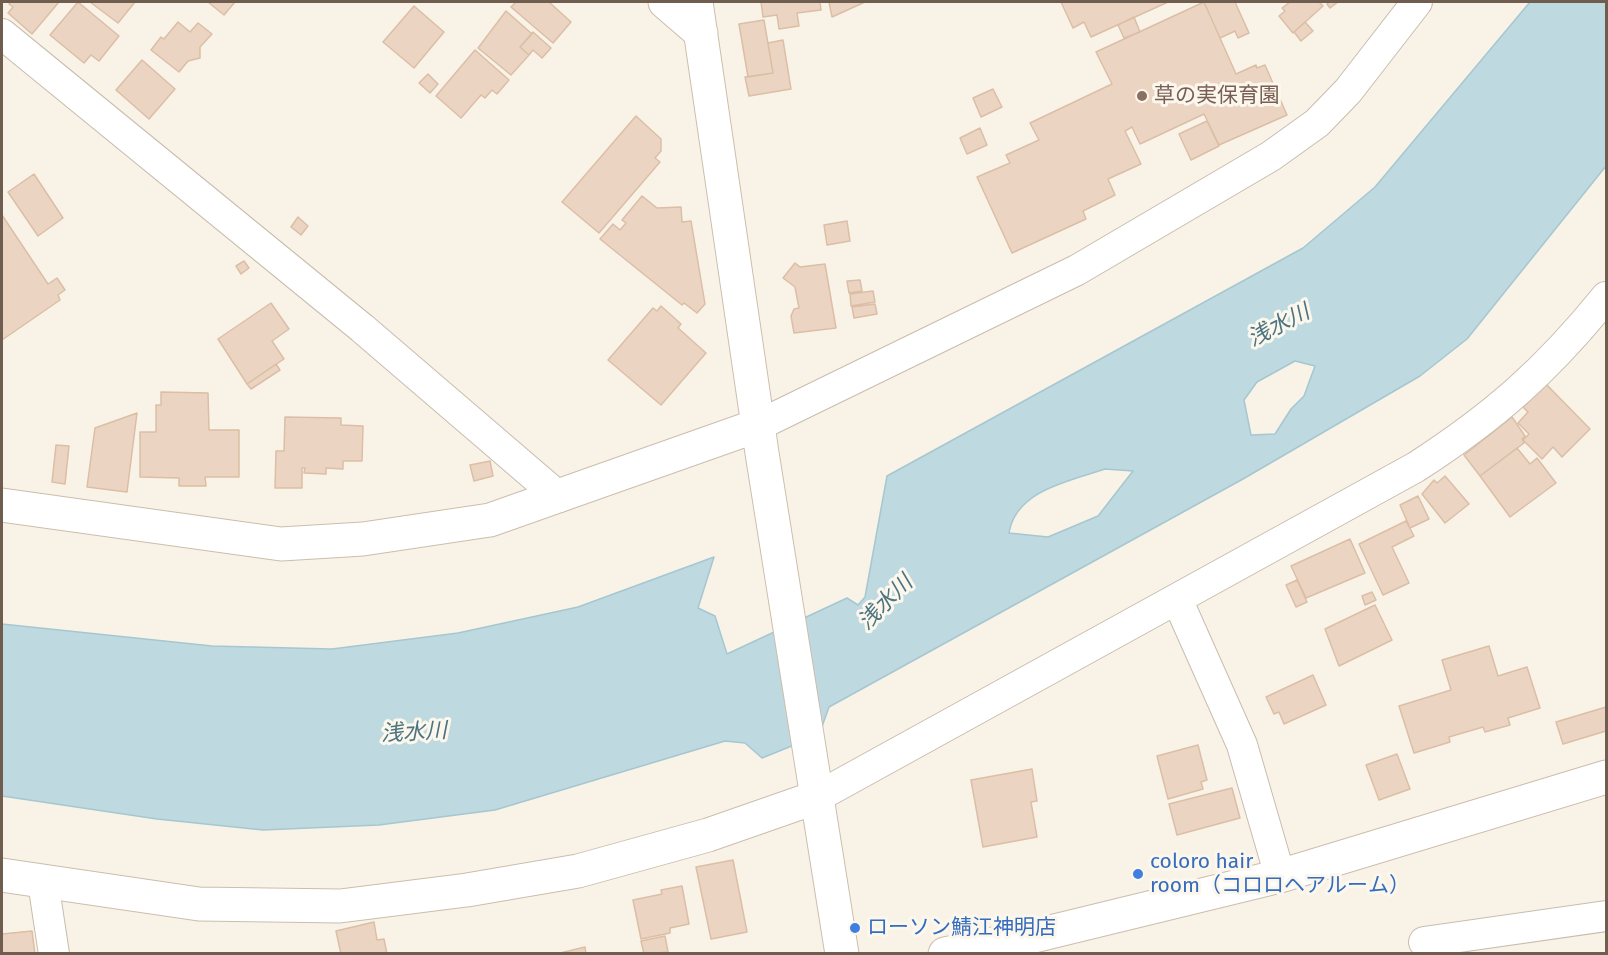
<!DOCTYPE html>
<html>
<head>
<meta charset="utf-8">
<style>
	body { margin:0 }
	#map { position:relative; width:1608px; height:955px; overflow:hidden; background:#f9f3e7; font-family:"Fira Sans",sans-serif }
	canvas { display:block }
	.frame { position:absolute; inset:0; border:3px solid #6f5d4f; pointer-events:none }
</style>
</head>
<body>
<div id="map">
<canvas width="1608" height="955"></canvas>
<div class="frame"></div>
</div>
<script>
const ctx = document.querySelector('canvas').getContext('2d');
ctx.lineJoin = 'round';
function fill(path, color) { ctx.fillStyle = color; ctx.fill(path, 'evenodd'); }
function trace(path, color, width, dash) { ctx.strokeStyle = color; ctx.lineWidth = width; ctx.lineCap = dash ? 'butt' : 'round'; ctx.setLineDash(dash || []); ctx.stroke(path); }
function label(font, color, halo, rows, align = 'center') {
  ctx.font = font + ' "Fira Sans","Noto Sans JP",sans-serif'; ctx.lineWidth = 6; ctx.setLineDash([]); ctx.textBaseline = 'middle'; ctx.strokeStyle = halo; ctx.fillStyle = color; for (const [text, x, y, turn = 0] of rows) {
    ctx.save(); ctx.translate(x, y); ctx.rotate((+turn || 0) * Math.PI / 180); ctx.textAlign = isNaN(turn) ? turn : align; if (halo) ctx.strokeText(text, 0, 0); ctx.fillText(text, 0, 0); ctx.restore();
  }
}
const water = new Path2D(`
	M1530 2H1606V166L1467 339 1420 376 1243 479 829 707 819 735 762 758 745 743 725 741 495 810 379 825 263 830 157 819 2 796V624L212 646 332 649 458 633 578 607 714 557 698 608 715 616 727 654 847 598 858 605 865 597 887 476 1303 248 1375 187ZM1295 361 1315 366 1304 396 1291 409 1275 434 1251 435 1244 400 1257 382ZM1105 469 1133 471 1098 516 1048 537 1009 533C1016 490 1070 481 1105 469Z`);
const building = new Path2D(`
	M11 2H59L32 34 8 13 13 7 9 4Z
	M78 2 119 36 99 61 91 55 84 63 50 35Z
	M90 2H135L118 23Z
	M208 2H235L224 15Z
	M516 2H549L571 22 553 43 511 7Z
	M761 2H820L821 10 797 13 799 26 779 29 777 15 763 17Z
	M829 2H865L832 17Z
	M1061 2H1168L1091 37 1084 22 1073 28Z
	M1204 2 1236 74 1256 65 1257 68 1265 65 1287 115 1219 145 1204 114 1140 144 1132 127 1125 131 1141 164 1108 179 1115 195 1083 211 1086 219 1012 253 977 177 1010 163 1006 155 1039 140 1030 123 1112 84 1096 52Z
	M1204 2H1235L1249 33 1238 38 1235 31 1220 38Z
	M1290 2H1319L1323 6 1293 33 1279 16 1285 11 1282 8Z
	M1329 2H1338L1330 8 1327 4Z
	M414 6 444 32 414 68 383 42Z
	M506 11 532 34 520 47 529 55 511 75 478 48Z
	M1134 17 1140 32 1124 38 1118 25Z
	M764 20 773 73 748 77 739 24Z
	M178 22 190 32 198 23 212 34 200 47V58L188 61 179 72 151 50 161 37 164 39Z
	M1305 22 1313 31 1301 41 1294 32Z
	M533 32 551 48 542 58 533 50 529 55 520 47Z
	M783 40 791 89 749 96 745 77 773 73 768 43Z
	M475 50 509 80 497 94 492 90 485 98 481 95 461 118 436 96Z
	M142 60 175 89 149 119 116 90Z
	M428 74 438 84 430 93 419 83Z
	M993 89 1002 107 981 117 973 98Z
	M636 116 661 139V151L655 158 660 162 599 233 562 202Z
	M1207 121 1219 146 1191 160 1179 134Z
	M980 128 987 145 967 154 960 138Z
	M34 174 63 218 38 236 8 192Z
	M642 196 657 208 681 207 682 222 691 221 705 304 697 313 684 303 682 305 600 239 613 224 620 230 626 223 622 220Z
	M2 215 48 284 57 278 65 290 58 295 60 300 2 340Z
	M298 217 308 226 301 235 291 227Z
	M847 221 850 241 827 245 824 225Z
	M244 261 249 268 241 274 236 266Z
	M795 263 800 267 825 264 836 328 794 333 791 316 794 309 799 308 795 287 783 278Z
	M860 280 862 291 849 293 847 281Z
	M873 291 875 302 851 306 850 294Z
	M271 303 289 329 272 341 284 359 247 384 218 339Z
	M875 304 877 314 854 318 852 307Z
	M661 306 681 324 678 328 706 353 661 405 608 360 653 308 657 311Z
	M276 364 280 370 251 389 247 384Z
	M1546 384 1590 429 1562 457 1553 447 1542 459 1523 440 1529 434 1518 423 1528 412 1523 407Z
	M161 392 208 393 209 430H239V477H205L206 486H179V478L140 477V432H156V405H161Z
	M137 413 127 492 87 487 95 428Z
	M285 417 341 418V425L363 426 362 461H343V469L326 468V474L304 473 305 468H302V488H275L276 451H284Z
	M1512 417 1525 436 1522 439 1524 443 1480 476 1464 455Z
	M56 445 69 446 65 484 52 482Z
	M1517 448 1530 464 1537 458 1556 483 1510 517 1480 476Z
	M490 461 493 476 474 481 470 465Z
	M1445 476 1469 504 1445 523 1422 494 1434 480 1437 483Z
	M1418 496 1429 519 1410 528 1400 505Z
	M1406 521 1414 536 1392 547 1409 583 1383 595 1359 544Z
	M1350 539 1365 573 1306 598 1291 566Z
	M1297 580 1307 602 1296 607 1286 585Z
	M1372 592 1376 600 1365 605 1362 596Z
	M1375 605 1392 640 1339 666 1325 629Z
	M1489 646 1498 676 1527 667 1540 708 1508 718 1510 725 1485 732 1483 727 1449 737 1450 742 1414 753 1399 706 1451 690 1442 660Z
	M1313 675 1326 705 1284 724 1279 712 1274 714 1266 697Z
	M1606 707V731L1563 744 1556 722Z
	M1198 745 1207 780 1201 782 1203 789 1168 799 1157 756Z
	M1397 754 1410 789 1379 800 1366 765Z
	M1032 769 1037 801 1031 802 1037 837 983 847 971 780Z
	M1232 788 1240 818 1177 835 1169 804Z
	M733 860 747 932 711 939 696 867Z
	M682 886 689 924 670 928V933L641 939 633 900 662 894 661 890Z
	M374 922 377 940 384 939 387 954H341L336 931Z
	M32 931 35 954H2V934Z
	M665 936 668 952 644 954 641 941Z
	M585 947 586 954H556Z`);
const street = new Path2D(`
	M2 34 362 328 559 497
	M759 425 1077 270 1271 156 1317 123 1348 91 1417 2
	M1177 599 1242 745 1280 876
	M817 797 1416 467C1495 416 1547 370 1606 297
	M43 882 54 954
	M1424 942 1606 916`);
const secondary = new Path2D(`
	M665 2 701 33
	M696 2 762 453 842 954
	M2 505 281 544 363 539 490 520 759 425
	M2 875 199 904 340 906 467 890 578 871 708 835 817 797
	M945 954 1038 935 1280 876 1606 777`);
const markers = [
	[1142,96,6,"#8d6e63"],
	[1138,874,6,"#3f7fe0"],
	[855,928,6,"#3f7fe0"]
];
const educationNames = [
	["草の実保育園",1154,96]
];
const shopNames = [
	["coloro hair",1150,862],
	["room（コロロヘアルーム）",1150,886],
	["ローソン鯖江神明店",867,928]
];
const waterNames = [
	["浅水川",1279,326,-27],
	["浅水川",886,603,-45],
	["浅水川",414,733,-3]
];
fill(water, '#bed9e0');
trace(water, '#a6c7d0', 1.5);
fill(building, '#ebd5c2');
trace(building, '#dbbea5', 1.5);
trace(street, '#c9bcae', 32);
trace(secondary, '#ccbdad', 35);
trace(street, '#fff', 30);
trace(secondary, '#fff', 33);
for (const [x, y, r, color] of markers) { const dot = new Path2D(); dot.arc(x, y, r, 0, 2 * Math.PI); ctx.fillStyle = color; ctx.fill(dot); trace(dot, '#fcf7ed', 2); }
label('21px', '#785e54', '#fcf7ed', educationNames, 'left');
label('21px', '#366cbe', '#fcf7ed', shopNames, 'left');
label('italic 22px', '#4c7480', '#fcf7ed', waterNames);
</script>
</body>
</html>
